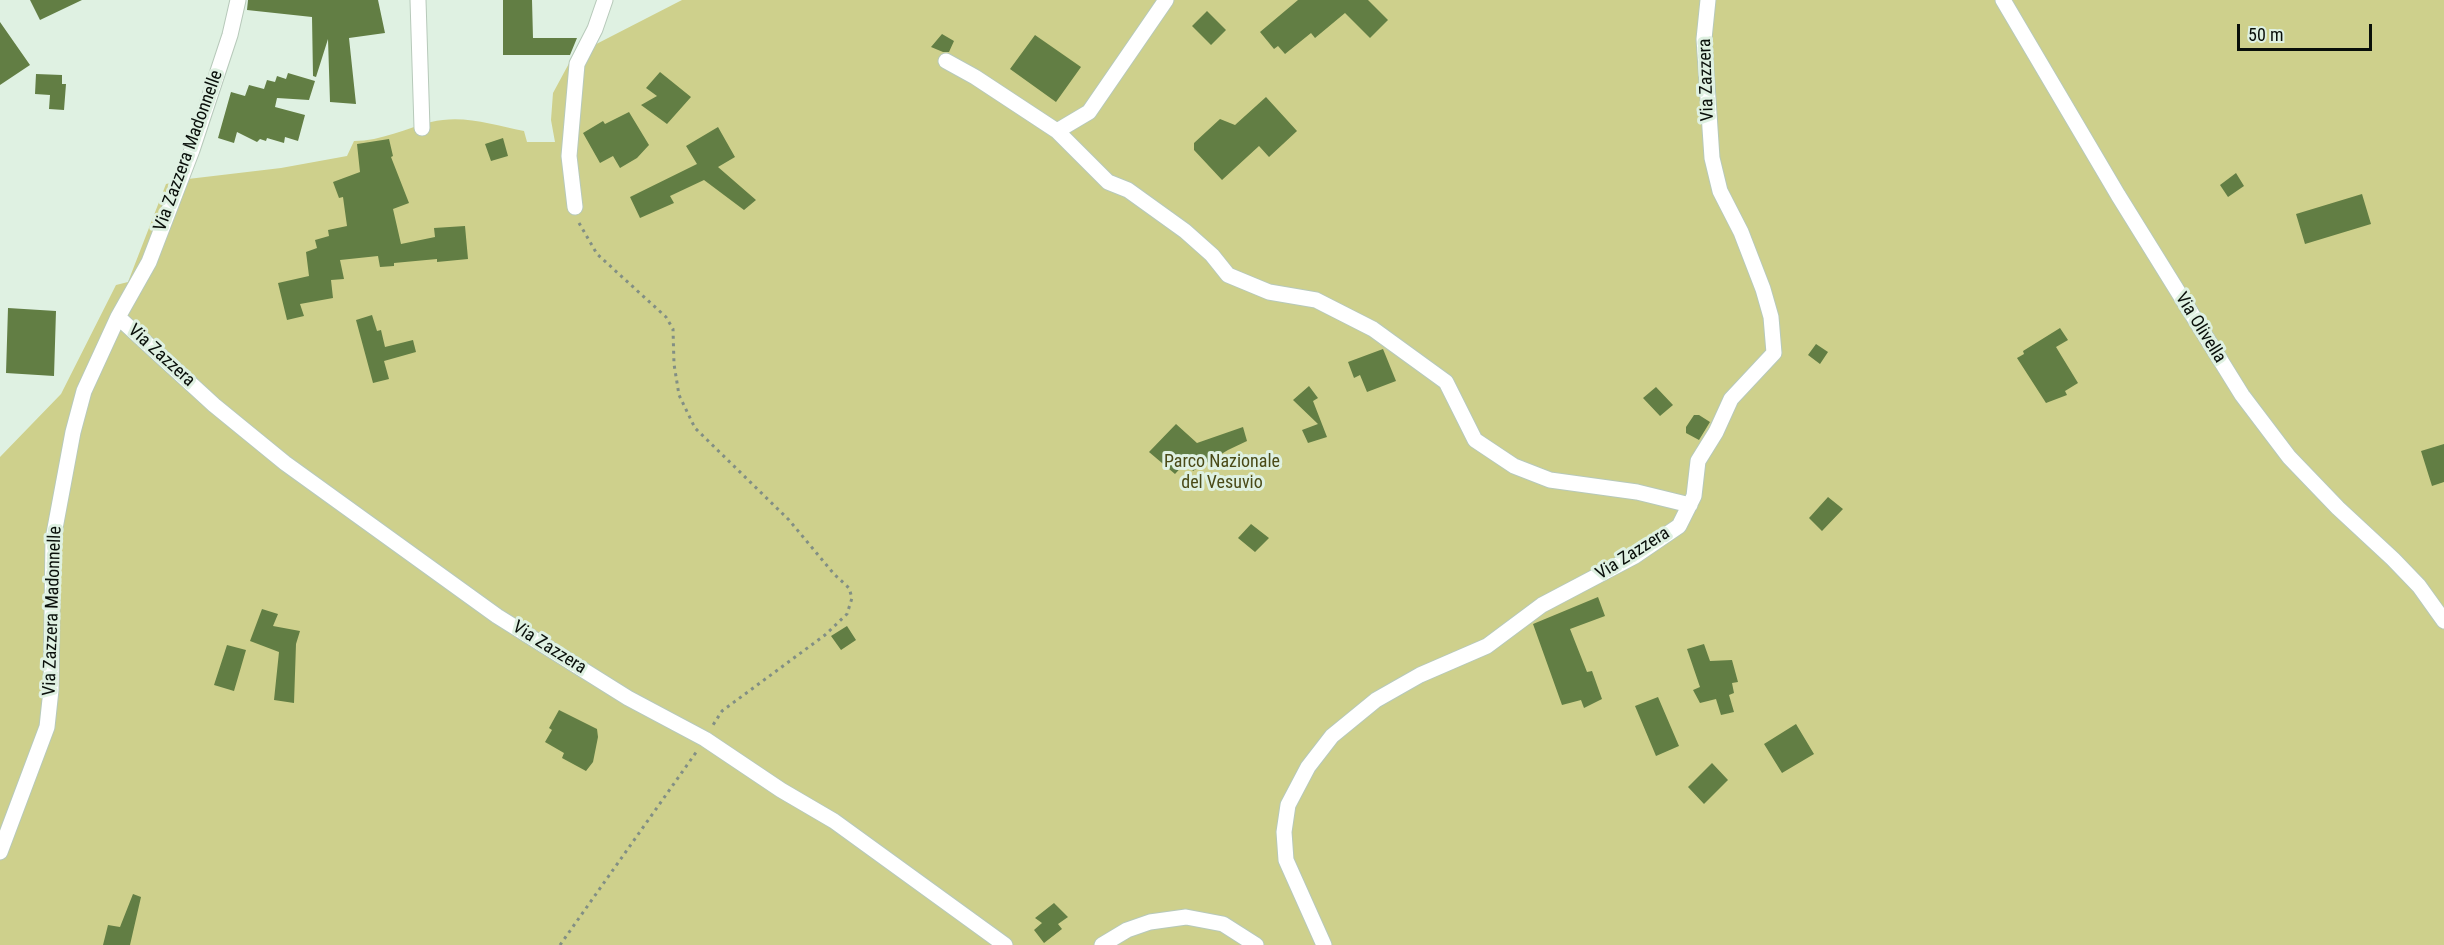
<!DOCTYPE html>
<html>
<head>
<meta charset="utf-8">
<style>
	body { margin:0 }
	#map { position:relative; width:2444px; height:945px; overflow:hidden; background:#dff1e2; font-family:"Roboto Condensed",sans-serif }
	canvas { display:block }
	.scale { position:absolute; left:2237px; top:24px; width:135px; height:27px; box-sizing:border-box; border:3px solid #090f0a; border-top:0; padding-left:8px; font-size:18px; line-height:21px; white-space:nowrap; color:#090f0a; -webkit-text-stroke:4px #dff1e2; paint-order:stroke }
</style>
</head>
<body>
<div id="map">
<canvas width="2444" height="945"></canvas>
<div class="scale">50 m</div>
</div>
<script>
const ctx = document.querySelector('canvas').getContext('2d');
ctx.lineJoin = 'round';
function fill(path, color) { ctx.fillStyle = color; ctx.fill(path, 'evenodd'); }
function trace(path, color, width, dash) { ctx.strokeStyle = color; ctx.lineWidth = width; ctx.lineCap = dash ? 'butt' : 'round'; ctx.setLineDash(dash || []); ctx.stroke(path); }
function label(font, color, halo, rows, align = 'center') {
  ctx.font = font + ' "Roboto Condensed",sans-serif'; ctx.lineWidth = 6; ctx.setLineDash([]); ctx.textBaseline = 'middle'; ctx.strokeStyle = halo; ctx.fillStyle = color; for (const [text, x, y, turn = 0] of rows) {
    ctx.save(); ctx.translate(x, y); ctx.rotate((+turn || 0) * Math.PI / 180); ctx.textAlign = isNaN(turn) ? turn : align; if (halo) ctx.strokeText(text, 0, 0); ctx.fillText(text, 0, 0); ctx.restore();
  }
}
const green = new Path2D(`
	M682 0H2444V945H0V457L61 394 116 285 128 282 166 184 188 179 281 168 347 156 354 141C381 141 407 128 431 122 463 114 493 125 524 131L527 142H555L551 120 553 93 573 56Z`);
const building = new Path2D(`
	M30 0H82L40 20Z
	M248 0H378L385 33 349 38 356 104 330 102 328 39 316 77 313 76 312 17 247 10Z
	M503 0H532L533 38H577L570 55H503Z
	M1298 0H1368L1388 20 1370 38 1345 13 1315 38 1311 33 1285 54 1278 46 1274 49 1260 32Z
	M1207 11 1226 30 1211 45 1192 26Z
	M0 22 30 65 0 85Z
	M942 34 954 41 949 52H943L931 47Z
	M1035 35 1081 67 1056 102 1010 69Z
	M660 72 691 97 667 124 641 105 657 96 646 88Z
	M288 73 315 81 309 100 277 98 275 107 305 115 298 141 285 137 284 143 267 138 266 141 260 139 257 142 237 132 234 143 218 138 231 92 245 96 249 85 264 89 267 80 275 82 277 76 286 79Z
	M36 74 62 75V84H66L64 110 49 109 50 95 35 94Z
	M1266 97 1297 131 1269 157 1259 146 1222 180 1194 150V143L1220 119 1235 125Z
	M629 112 649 145 637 158 620 168 613 156 600 163 583 133 603 121 605 124Z
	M718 127 735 157 718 167 756 200 744 210 704 180 670 196 674 203 640 218 630 197 697 164 686 146Z
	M503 138 508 156 491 161 485 144Z
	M389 139 393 156 391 157 409 203 393 209 401 244 435 237 434 228 465 226 468 259 437 262V259L394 263V266L380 267 378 256 340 260 344 279 331 280 333 298 300 304 304 316 287 320 278 283 309 276 306 252 317 248 315 240 329 236 328 230 347 226 343 197 339 198 333 182 360 172 357 144Z
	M2236 173 2244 186 2228 197 2220 185Z
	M2362 194 2371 224 2305 244 2296 214Z
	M8 308 56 311 54 376 6 373Z
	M372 315 377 331 381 330 385 347 413 340 416 352 384 361 389 379 373 383 356 320Z
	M2060 328 2068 340 2056 347 2078 383 2065 391 2067 395 2046 403 2017 358 2024 354 2023 351Z
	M1816 344 1828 352 1820 364 1808 355Z
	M1383 349 1396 381 1367 392 1360 375 1354 378 1348 362Z
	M1309 386 1318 398 1313 401 1327 437 1308 443 1302 430 1318 424 1293 400Z
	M1656 387 1673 405 1660 416 1643 398Z
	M1694 415H1699L1710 422 1699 440 1686 433V427Z
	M1176 424 1197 443 1243 427 1247 441 1228 450 1193 471 1187 461 1175 474 1149 452Z
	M2444 444V482L2432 486 2421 451Z
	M1828 497 1843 509 1822 531 1809 518Z
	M1251 524 1269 538 1255 552 1238 538Z
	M1598 597 1605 616 1570 629 1587 672 1592 671 1602 699 1584 708 1581 700 1562 705 1533 624Z
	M262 609 278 614 273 626 300 631 296 644 294 703 274 700 279 652 250 641Z
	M847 626 856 640 841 650 831 636Z
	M1704 644 1710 661 1732 660 1738 682 1732 683 1734 693 1729 695 1734 712 1721 715 1716 699 1700 703 1693 690 1700 687 1687 649Z
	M227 645 246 650 234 691 214 685Z
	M1658 697 1679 746 1656 756 1635 706Z
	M559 710 597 729 598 737 593 762 586 771 562 758 564 753 545 742 552 730 549 728Z
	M1796 724 1814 754 1782 773 1764 744Z
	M1712 763 1728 780 1704 804 1688 787Z
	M133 894 141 897 130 945H103L108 925 120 927Z
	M1054 903 1068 917 1058 924 1062 929 1044 943 1034 930 1042 923 1035 918Z`);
const path = new Path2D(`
	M579 223 597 254 666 317 673 329 674 364 679 395 695 428 789 520 834 574 849 588 852 598 847 614 825 635 722 711 713 725
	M560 945 697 751`);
const minor = new Path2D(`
	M418 0 422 128
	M2003 0 2118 195 2242 395 2289 457 2338 508 2393 559 2419 586 2444 621
	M946 61 975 77 1057 131 1108 182 1128 190 1185 231 1212 255 1228 275 1269 292 1316 300 1373 329 1446 382 1475 440 1514 466 1550 480 1637 492 1690 505
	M1057 131 1089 112 1166 0
	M575 207 569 156 577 64 595 29 605 0
	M118 317 214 405 285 463 497 616 628 698 705 739 781 790 834 821 1005 945
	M0 852 47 727 51 690 53 539 73 432 84 391 118 317 149 262 192 150 230 35 238 0
	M1102 945 1127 930 1150 922 1186 917 1223 924 1256 945
	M1324 945 1286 860 1284 832 1288 805 1308 767 1332 736 1376 700 1420 675 1487 646 1542 605 1635 556 1679 526 1694 496 1698 461 1716 432 1731 399 1774 353 1771 317 1763 289 1741 232 1720 191 1712 158 1704 39 1708 0`);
const streetNames = [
	["Via Zazzera",1707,80,-92],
	["Via Zazzera Madonnelle",189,151,-70],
	["Via Olivella",2200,328,58],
	["Via Zazzera",161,356,42],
	["Via Zazzera",1633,554,-32],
	["Via Zazzera Madonnelle",53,611,-88],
	["Via Zazzera",549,648,32]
];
const parkNames = [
	["Parco Nazionale",1222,462],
	["del Vesuvio",1222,483]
];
fill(green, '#ced08c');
fill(building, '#627e44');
trace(minor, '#b7c9ba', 17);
trace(path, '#828f84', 3, [3, 4.5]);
trace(minor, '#fff', 15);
label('18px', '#090f0a', '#dff1e2', streetNames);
label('18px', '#4a4a17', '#dff1e2', parkNames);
</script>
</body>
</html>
